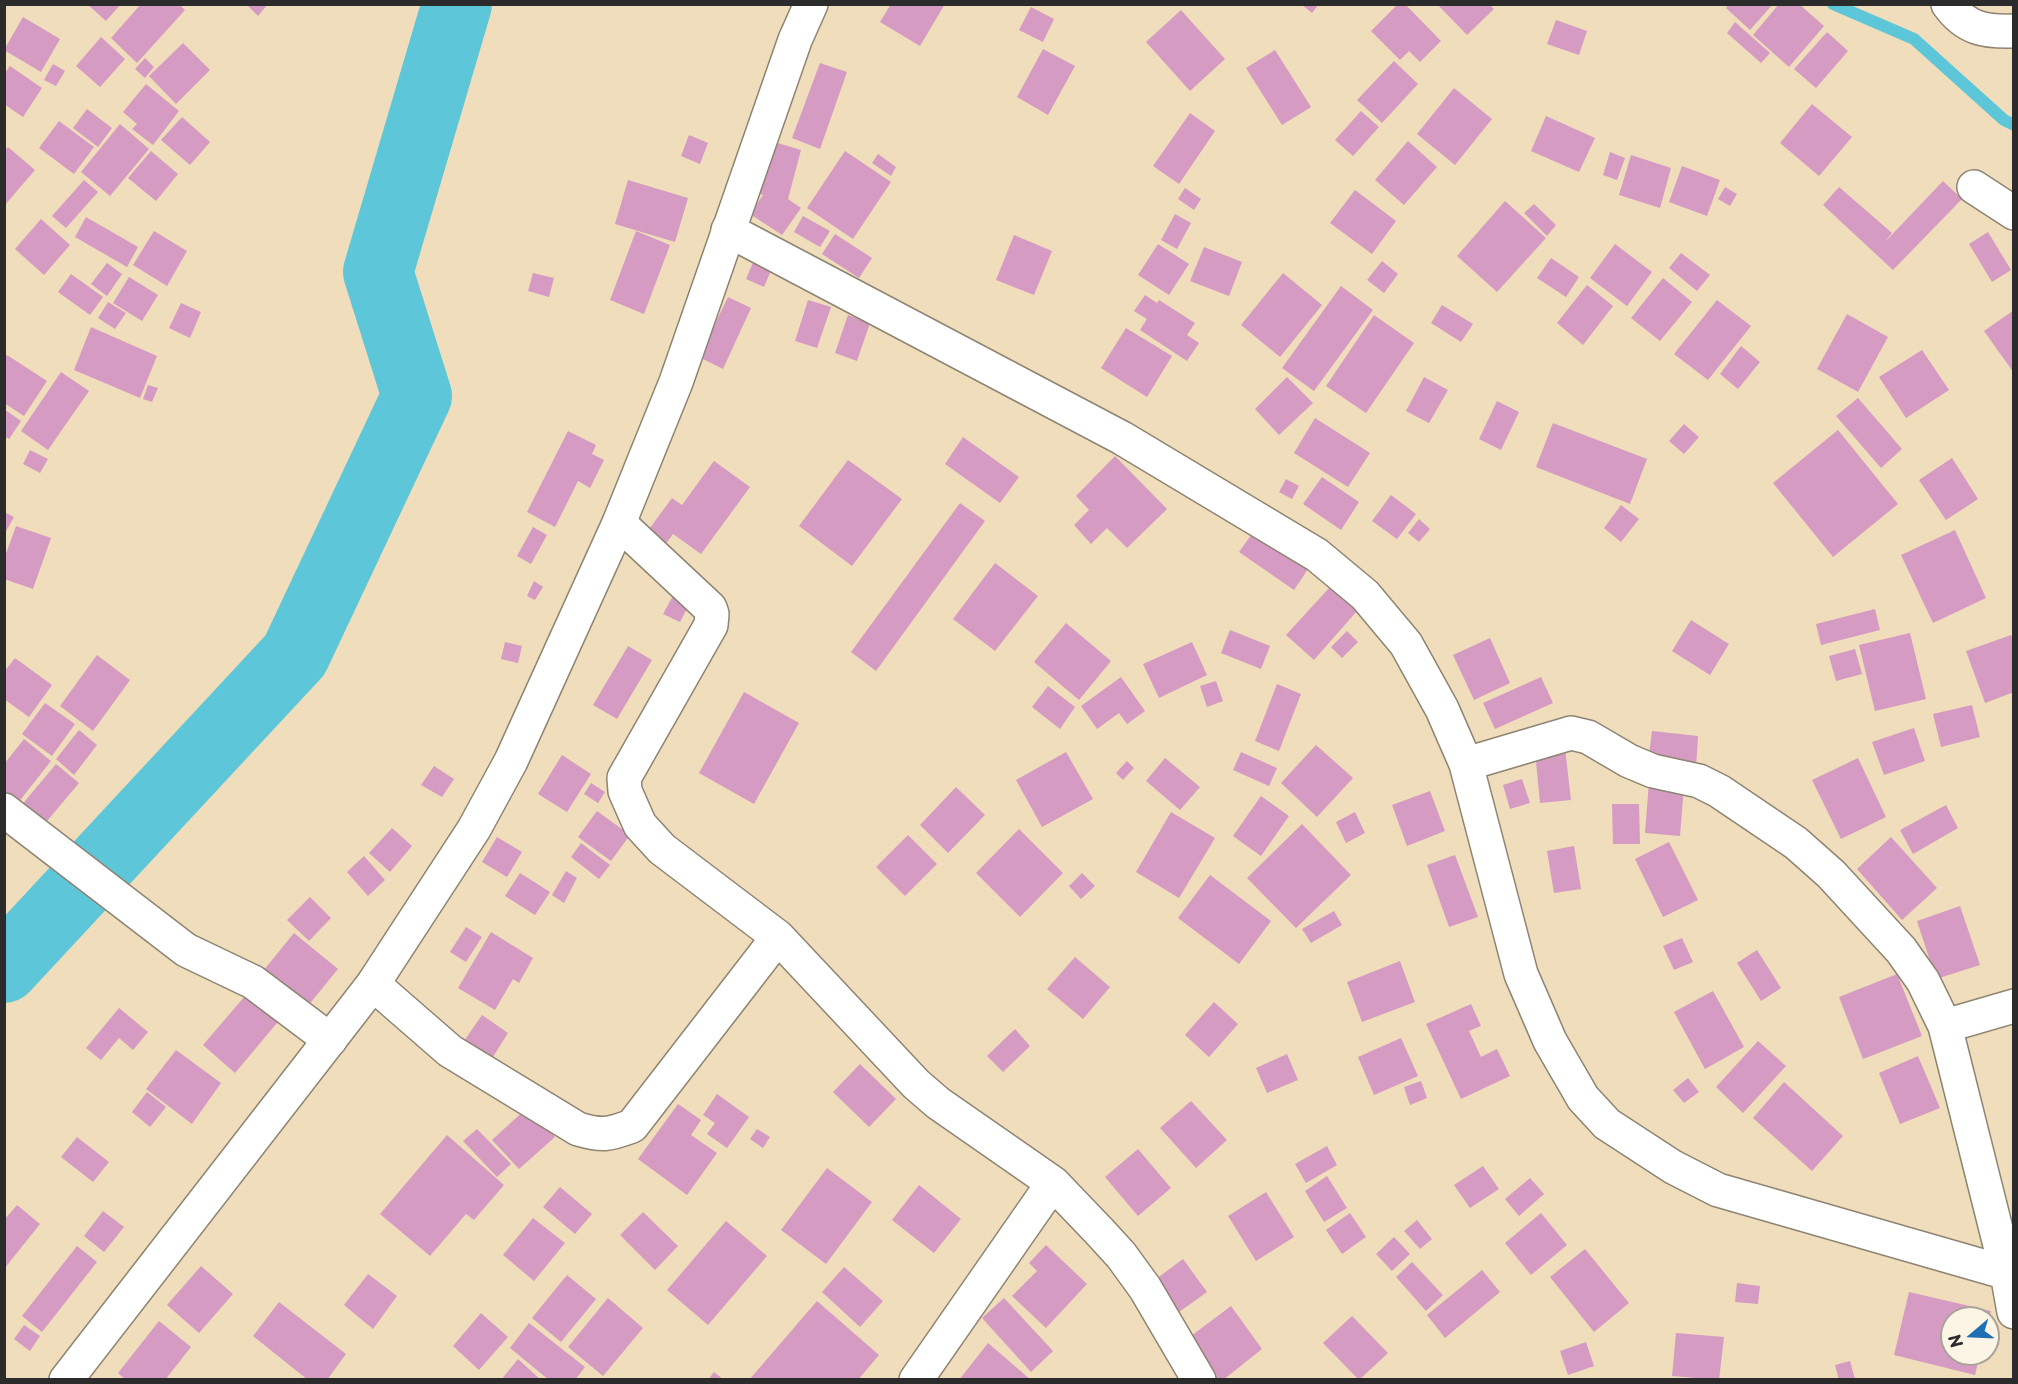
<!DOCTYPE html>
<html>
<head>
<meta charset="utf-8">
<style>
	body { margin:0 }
	#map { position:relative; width:2018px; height:1384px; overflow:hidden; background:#f0ddbb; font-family:"Playpen Sans",sans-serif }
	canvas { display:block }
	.frame { position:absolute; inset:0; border:6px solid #2b2b2b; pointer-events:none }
	.north { position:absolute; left:1940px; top:1306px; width:60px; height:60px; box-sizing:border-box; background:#fcf5e5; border:2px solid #a8a49b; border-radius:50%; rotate:251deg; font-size:16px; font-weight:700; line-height:24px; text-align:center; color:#2b2b2b }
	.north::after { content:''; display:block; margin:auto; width:21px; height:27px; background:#1f6fb2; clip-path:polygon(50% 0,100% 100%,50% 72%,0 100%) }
</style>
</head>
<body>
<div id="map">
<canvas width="2018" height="1384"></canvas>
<div class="frame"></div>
<div class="north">N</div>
</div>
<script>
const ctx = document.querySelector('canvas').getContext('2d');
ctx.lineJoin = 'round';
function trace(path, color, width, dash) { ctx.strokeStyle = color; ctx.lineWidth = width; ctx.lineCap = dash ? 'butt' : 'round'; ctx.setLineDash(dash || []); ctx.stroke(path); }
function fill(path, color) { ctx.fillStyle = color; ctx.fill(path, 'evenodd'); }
const stream = new Path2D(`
	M1833 4 1914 39 2004 120 2014 125`);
const river = new Path2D(`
	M4 968 295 655 417 396 378 272 457 4`);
const building = new Path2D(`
	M87 4H121L106 21Z
	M141 4H179L185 10 137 63 111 38Z
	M246 4H268L258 16Z
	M891 4H945L920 46 880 22Z
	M1301 4H1319L1312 13Z
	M1398 4H1405L1441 41 1420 62 1409 51 1400 60 1371 31Z
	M1437 4H1489L1494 9 1467 35Z
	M1729 4H1773L1750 30 1726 8Z
	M1779 4H1799L1824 26 1789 67 1753 35Z
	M1031 7 1054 19 1043 42 1019 30Z
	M1181 10 1225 59 1190 91 1146 42Z
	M23 17 60 39 41 72 4 50Z
	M1556 20 1587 31 1579 55 1547 44Z
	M1735 22 1770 53 1761 63 1727 33Z
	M1827 32 1848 51 1816 88 1794 69Z
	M101 37 125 59 100 87 76 66Z
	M183 43 210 70 176 104 149 76Z
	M1043 49 1075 66 1048 115 1017 97Z
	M1275 50 1311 107 1282 125 1246 68Z
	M145 58 154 67 145 78 135 69Z
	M1394 61 1418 84 1382 123 1357 100Z
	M820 63 847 72 820 149 792 138Z
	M53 64 65 71 56 86 44 80Z
	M10 66 42 88 23 117 4 104V74Z
	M146 84 179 111 153 145 132 129 137 124 123 112Z
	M1454 88 1492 119 1455 165 1417 134Z
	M1812 104 1852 137 1819 176 1780 143Z
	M87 109 112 128 98 147 73 128Z
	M1361 111 1379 127 1353 156 1335 140Z
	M1190 113 1215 131 1179 184 1153 166Z
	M1546 116 1595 138 1579 172 1531 151Z
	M182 117 210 142 190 165 161 140Z
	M59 121 94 147 74 174 39 148Z
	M120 124 149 149 110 196 81 172Z
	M689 135 708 143 700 164 681 156Z
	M768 140 801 150 788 199 801 208 782 235 750 214 763 195 754 192Z
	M1408 141 1437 167 1404 205 1375 180Z
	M8 147 35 170 4 206V151Z
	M151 151 178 174 156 201 128 178Z
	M845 151 891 182 853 239 807 208Z
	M1610 152 1625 158 1617 180 1603 175Z
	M878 154 896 167 891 176 872 163Z
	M1631 155 1671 168 1660 208 1619 195Z
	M1682 166 1720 180 1707 216 1669 202Z
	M84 180 98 192 66 228 52 216Z
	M628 180 688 198 675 242 615 224Z
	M1943 181 1962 199 1893 270 1823 205 1839 187 1892 233 1884 243Z
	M1725 187 1737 194 1730 206 1718 199Z
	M1185 188 1201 199 1194 210 1178 199Z
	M1355 190 1396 221 1372 254 1330 223Z
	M1505 201 1546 238 1497 292 1457 256Z
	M1534 204 1556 225 1547 236 1524 213Z
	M1175 214 1191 223 1177 249 1161 240Z
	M803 216 830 231 820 247 794 232Z
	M86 217 138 247 127 267 75 237Z
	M41 219 70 245 44 275 15 249Z
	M154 231 187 251 167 286 133 265Z
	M636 231 670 245 644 314 610 300Z
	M1988 232 2011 270 1992 282 1969 244Z
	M835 234 872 258 859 278 822 254Z
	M1014 235 1052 251 1034 295 996 280Z
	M1158 244 1189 264 1169 295 1138 275Z
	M1615 244 1652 272 1627 306 1590 278Z
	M1204 247 1242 262 1229 296 1190 281Z
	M1681 253 1710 275 1697 291 1669 268Z
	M1551 258 1579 277 1566 297 1537 278Z
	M754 260 772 268 764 287 746 279Z
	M1382 261 1398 274 1384 293 1367 280Z
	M107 263 122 274 107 296 91 284Z
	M533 273 554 278 549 297 528 291Z
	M1283 273 1322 305 1280 357 1241 325Z
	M71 274 103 297 90 315 58 292Z
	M129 277 158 295 142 321 113 303Z
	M1663 278 1692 302 1660 341 1631 318Z
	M1587 285 1613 306 1583 345 1557 323Z
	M1341 286 1373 310 1314 391 1282 368Z
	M1145 295 1157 303 1159 300 1195 323 1187 335 1199 343 1187 361 1140 330 1147 319 1134 311Z
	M728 297 751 308 723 369 699 357Z
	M808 300 831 307 817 348 795 341Z
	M1717 300 1751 326 1708 380 1674 354Z
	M108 302 126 313 115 329 98 318Z
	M181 303 201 312 190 338 169 328Z
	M1442 305 1473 324 1461 342 1431 323Z
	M2014 310V373L1984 331Z
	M1847 314 1888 337 1858 392 1817 369Z
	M848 315 870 323 857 361 835 353Z
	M1374 315 1414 343 1366 413 1326 386Z
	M91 327 157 356 140 398 74 370Z
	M1126 328 1172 356 1147 397 1101 368Z
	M1741 346 1760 362 1738 389 1720 374Z
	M1922 350 1949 390 1906 418 1879 377Z
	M7 355 47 381 24 416 4 403V359Z
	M61 372 89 391 48 450 21 431Z
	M1287 377 1313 403 1279 435 1255 409Z
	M1424 377 1448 390 1429 423 1406 411Z
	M148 385 158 388 152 402 143 399Z
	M1858 398 1902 449 1881 468 1836 416Z
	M1497 401 1519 412 1501 450 1479 439Z
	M4 409 21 421 9 439 4 436Z
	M1315 418 1370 453 1348 487 1294 453Z
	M1553 423 1647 459 1630 504 1536 467Z
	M1684 424 1699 437 1684 454 1669 441Z
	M1838 430 1898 504 1833 557 1773 483Z
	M568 431 596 445 592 454 604 460 590 488 578 481 555 527 527 512Z
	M963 437 1019 477 1000 503 945 464Z
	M30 450 48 459 40 473 23 464Z
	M1115 456 1167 509 1127 548 1107 528 1091 544 1074 525 1089 510 1076 496Z
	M1952 458 1978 499 1946 520 1919 480Z
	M848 460 902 499 852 566 799 526Z
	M714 461 750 487 701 554 673 534 665 545 647 532 672 498 682 505Z
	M1322 477 1359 502 1341 530 1303 504Z
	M1286 479 1299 486 1292 499 1279 492Z
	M1391 495 1416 514 1397 539 1372 521Z
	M960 503 985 521 876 671 851 652Z
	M1621 505 1639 519 1621 542 1604 528Z
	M4 512 14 517 4 535Z
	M1419 519 1430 529 1419 542 1408 533Z
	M16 526 51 538 33 589 4 579V559Z
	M533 527 547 535 531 564 517 556Z
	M1955 530 1986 598 1933 623 1901 555Z
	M1254 531 1308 569 1294 590 1239 552Z
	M995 563 1038 596 995 651 953 619Z
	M534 581 543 587 535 600 527 596Z
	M1330 587 1357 611 1314 660 1286 635Z
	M675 592 691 601 680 622 663 614Z
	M1875 609 1880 630 1821 645 1816 624Z
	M1691 620 1729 644 1710 675 1672 651Z
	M1066 623 1111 661 1079 700 1034 662Z
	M1230 630 1270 646 1261 669 1221 653Z
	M1347 631 1358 642 1342 658 1331 647Z
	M1910 633 1926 699 1875 711 1859 645Z
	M2011 635 2014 642V692L1985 703 1966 651Z
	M1490 638 1510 683 1474 700 1453 655Z
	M505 642 522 646 518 663 501 659Z
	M1192 642 1207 675 1159 698 1143 664Z
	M628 646 652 660 617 719 593 705Z
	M1855 649 1862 674 1836 681 1829 656Z
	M97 655 130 680 93 731 60 706Z
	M15 658 52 685 29 717 4 699V672Z
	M1121 677 1145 711 1127 724 1119 713 1097 729 1081 706Z
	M1541 677 1553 703 1495 729 1483 703Z
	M1216 681 1223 701 1207 707 1200 686Z
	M1277 684 1301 694 1279 751 1255 741Z
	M1048 686 1075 707 1060 729 1032 707Z
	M744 692 799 723 754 804 699 773Z
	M45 703 75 724 52 756 22 734Z
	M1972 705 1980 737 1941 747 1933 714Z
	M1914 728 1925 761 1884 775 1872 742Z
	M79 730 97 745 74 775 56 759Z
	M1652 731 1698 736 1696 768 1648 763Z
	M24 739 51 761 14 808 5 800V763Z
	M1316 745 1353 778 1317 817 1281 783Z
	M1565 748 1571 800 1540 803 1535 751Z
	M1066 752 1093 799 1042 827 1016 780Z
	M1241 752 1277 768 1269 786 1233 770Z
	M562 755 591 774 567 812 538 794Z
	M1165 758 1200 787 1180 810 1146 781Z
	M1858 758 1886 817 1841 839 1812 780Z
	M1127 761 1134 768 1123 780 1116 773Z
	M56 764 79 783 42 827 20 807Z
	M434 766 454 779 442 797 421 785Z
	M1522 779 1530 803 1510 809 1503 785Z
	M1649 782 1684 786 1680 836 1645 833Z
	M591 783 605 792 598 803 584 794Z
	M956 787 985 815 948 853 920 825Z
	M1430 791 1445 831 1407 846 1392 805Z
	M1261 796 1289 816 1261 856 1233 836Z
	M1612 804H1639L1640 844H1613Z
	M1946 805 1958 828 1913 854 1900 830Z
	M597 811 630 835 611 861 578 837Z
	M1171 812 1215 838 1179 898 1136 872Z
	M1355 812 1365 833 1346 843 1336 822Z
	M1302 824 1351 875 1296 928 1247 878Z
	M392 828 412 846 390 872 369 853Z
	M1019 829 1063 873 1020 917 976 873Z
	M908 835 937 864 905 896 876 867Z
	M497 837 522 852 507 877 482 862Z
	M1891 837 1937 888 1902 920 1857 869Z
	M1669 842 1698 900 1663 917 1635 859Z
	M581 843 610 865 599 879 571 857Z
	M1574 846 1581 889 1554 893 1547 851Z
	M1455 855 1478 917 1449 927 1427 865Z
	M364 856 385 880 368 896 347 872Z
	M566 871 577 878 564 903 552 895Z
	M520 873 550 892 535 915 505 896Z
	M1082 873 1095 886 1081 899 1069 886Z
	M1210 875 1271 921 1239 964 1178 918Z
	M310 897 331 918 309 941 287 920Z
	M1960 906 1980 965 1936 979 1917 921Z
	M1334 911 1342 925 1311 943 1302 929Z
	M466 927 482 937 466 962 450 952Z
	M491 932 533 958 519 983 513 979 495 1010 458 988Z
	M294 933 338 969 303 1012 259 976Z
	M1682 938 1693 962 1674 970 1663 946Z
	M1757 950 1781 988 1761 1001 1737 963Z
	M1075 957 1110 987 1083 1019 1047 989Z
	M1400 961 1415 1002 1362 1022 1347 982Z
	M1897 974 1922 1036 1863 1059 1839 997Z
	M251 989 282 1017 235 1073 203 1045Z
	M1713 991 1744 1047 1705 1069 1674 1012Z
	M1214 1002 1238 1024 1209 1057 1185 1035Z
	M1471 1004 1481 1026 1469 1031 1481 1057 1497 1049 1510 1076 1461 1099 1426 1024Z
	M119 1008 148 1032 133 1050 119 1038 101 1060 86 1048Z
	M482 1015 508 1033 491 1060 464 1041Z
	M1015 1029 1030 1046 1003 1072 987 1056Z
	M1401 1038 1418 1076 1374 1095 1358 1057Z
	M1758 1041 1786 1066 1743 1113 1716 1087Z
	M176 1050 221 1083 192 1124 146 1089Z
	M1287 1054 1298 1080 1267 1093 1256 1068Z
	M1918 1056 1940 1108 1900 1124 1879 1073Z
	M860 1064 896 1099 869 1127 833 1092Z
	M1688 1078 1699 1092 1684 1103 1673 1090Z
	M1421 1081 1427 1098 1410 1105 1404 1087Z
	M1784 1082 1843 1136 1812 1171 1753 1118Z
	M147 1092 166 1107 150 1127 132 1112Z
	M717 1094 749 1117 727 1148 707 1134 715 1123 703 1115Z
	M1191 1101 1227 1140 1196 1168 1160 1128Z
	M678 1104 701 1120 691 1135 717 1153 687 1195 638 1159Z
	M528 1107 555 1137 519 1169 492 1140Z
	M477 1129 511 1164 497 1177 463 1141Z
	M757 1129 770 1137 763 1148 750 1139Z
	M447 1135 504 1185 474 1220 466 1214 430 1256 380 1214Z
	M77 1137 109 1162 93 1182 61 1157Z
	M1327 1146 1337 1165 1306 1183 1295 1164Z
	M1138 1149 1171 1188 1138 1216 1105 1177Z
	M1483 1166 1499 1189 1470 1208 1454 1185Z
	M827 1168 872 1202 826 1264 781 1230Z
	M1327 1176 1347 1208 1324 1222 1305 1191Z
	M1530 1178 1544 1194 1519 1216 1505 1199Z
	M919 1185 961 1219 934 1253 892 1220Z
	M560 1187 592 1214 575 1234 543 1207Z
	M1266 1192 1294 1237 1256 1261 1228 1216Z
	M17 1205 40 1224 4 1269V1220Z
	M103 1211 124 1227 104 1252 84 1236Z
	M643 1212 678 1246 655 1270 620 1235Z
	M1350 1213 1366 1237 1342 1254 1326 1230Z
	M1541 1213 1567 1245 1531 1275 1505 1243Z
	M533 1218 565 1243 534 1281 503 1255Z
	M1417 1220 1432 1239 1420 1249 1404 1231Z
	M726 1221 767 1256 708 1325 667 1290Z
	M1394 1237 1410 1254 1392 1271 1376 1254Z
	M1046 1245 1087 1284 1046 1328 1012 1296 1037 1271 1029 1263Z
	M77 1246 97 1262 42 1332 22 1316Z
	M1585 1249 1629 1303 1594 1332 1550 1277Z
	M1183 1259 1207 1292 1172 1317 1148 1285Z
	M1412 1262 1443 1295 1426 1311 1396 1277Z
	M201 1266 233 1294 199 1333 167 1305Z
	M844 1267 883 1301 860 1327 822 1292Z
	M1482 1270 1500 1292 1445 1338 1427 1315Z
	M368 1274 397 1296 373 1329 344 1305Z
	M567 1275 596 1299 561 1342 532 1318Z
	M1737 1283 1760 1286 1758 1304 1735 1302Z
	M1909 1292 1991 1311 1989 1318H1952V1354H1980L1975 1375 1894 1355Z
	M608 1298 643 1328 603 1376 568 1347Z
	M1004 1298 1053 1351 1031 1372 982 1318Z
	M817 1301 879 1355 858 1380H749Z
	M279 1302 346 1354 327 1380H308L253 1336Z
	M1231 1306 1262 1349 1223 1380H1205L1179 1345Z
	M481 1313 508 1337 479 1370 453 1346Z
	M1352 1316 1388 1353 1359 1380 1323 1343Z
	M159 1321 191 1347 165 1380H126L118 1373Z
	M529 1323 585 1367 575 1380H549L510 1348Z
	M24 1325 40 1336 30 1351 14 1339Z
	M1676 1333 1724 1337 1719 1380 1672 1376Z
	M1586 1342 1594 1366 1568 1375 1560 1351Z
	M988 1343 1031 1380H959Z
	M518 1359 541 1380H501Z
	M1850 1361 1855 1379 1839 1380 1835 1365Z
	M714 1372 724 1380H708Z`);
const minor = new Path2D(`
	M1948 4C1966 29 1985 32 2014 31
	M1974 187 2014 213
	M728 230 1122 438 1317 555 1365 595 1406 644 1442 709 1466 764 1521 974 1550 1041 1583 1098 1607 1124 1673 1167 1718 1190 2007 1273 2014 1312
	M619 523 710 608 712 614 711 625 624 778 625 791 640 825 662 849 778 937 916 1084 938 1103 1053 1183 1099 1231 1121 1255 1145 1288 1199 1380
	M1466 764 1571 733 1588 737 1629 761 1653 771 1699 781 1719 791 1796 843 1831 874 1901 950 1923 981 1945 1026 2007 1273
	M4 810 186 950 253 982 330 1040
	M373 984 450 1051 578 1129C602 1136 608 1135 632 1126L778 937
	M1945 1026 2014 1006
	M916 1380 1053 1183`);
const trunk = new Path2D(`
	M66 1380 373 984 474 829 511 761 619 523 676 382 795 40 811 4`);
trace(stream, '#5dc6d8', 12);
trace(river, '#5dc6d8', 70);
fill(building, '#d59bc3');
trace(minor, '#8e8473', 36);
trace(trunk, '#8e8473', 36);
trace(minor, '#fff', 33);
trace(trunk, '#fff', 33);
</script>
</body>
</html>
